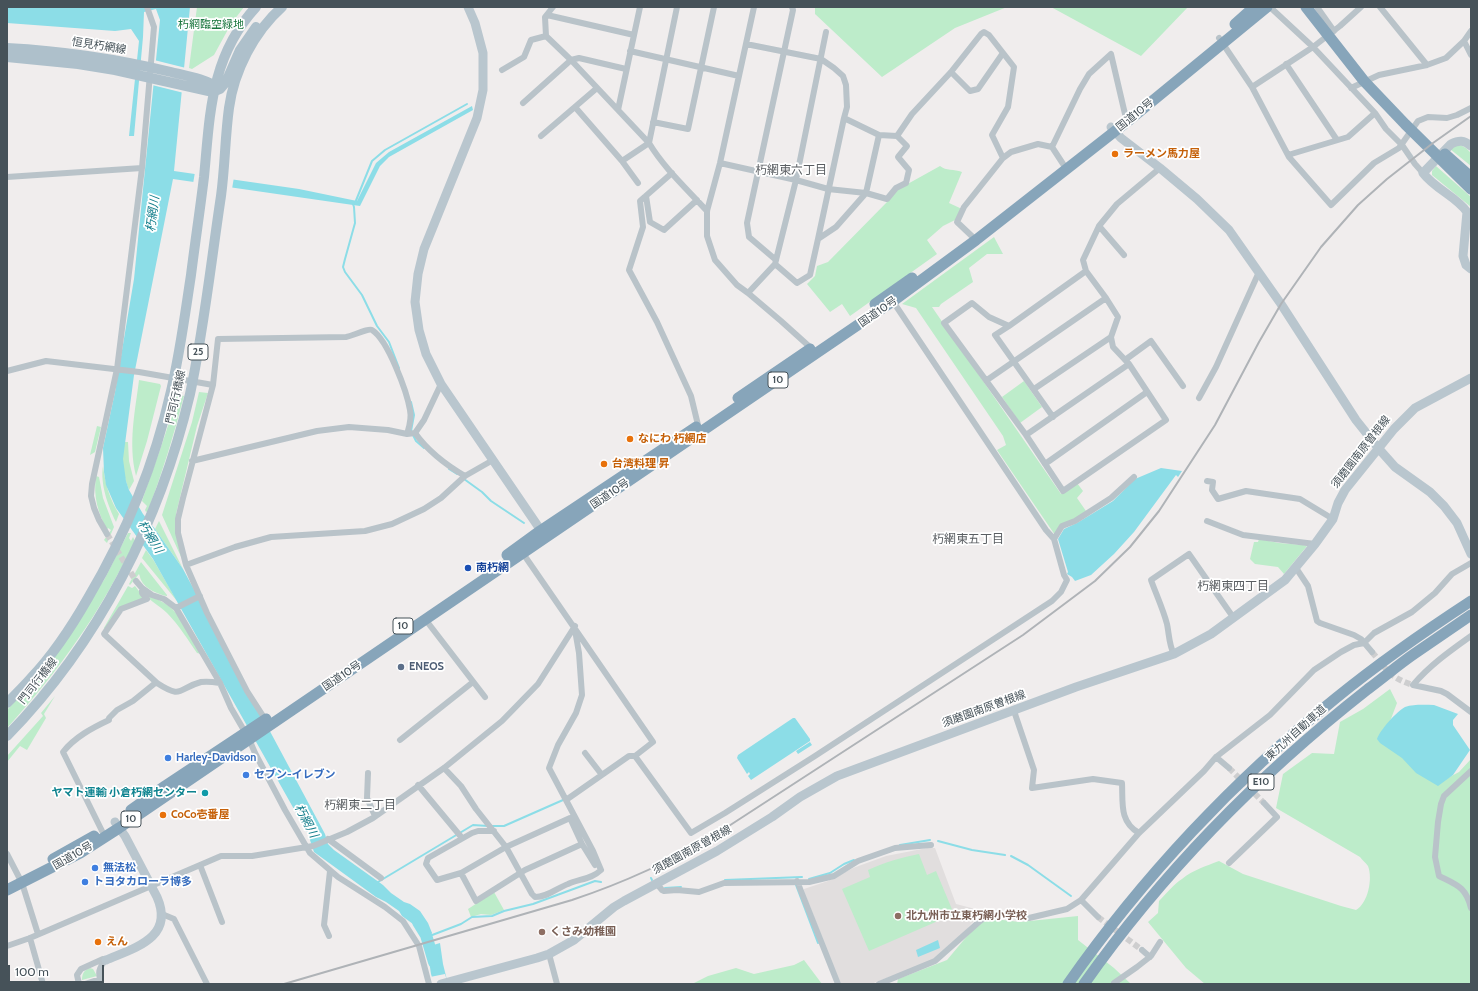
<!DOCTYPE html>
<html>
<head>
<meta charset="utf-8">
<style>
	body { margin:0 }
	#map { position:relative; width:1478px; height:991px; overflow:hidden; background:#f0eded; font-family:Cabin,sans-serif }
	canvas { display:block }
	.frame { position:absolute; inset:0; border:8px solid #465259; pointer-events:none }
	.scale { position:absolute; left:8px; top:965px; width:96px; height:18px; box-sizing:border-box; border:2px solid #465259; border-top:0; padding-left:5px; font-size:12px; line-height:14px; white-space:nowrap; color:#465259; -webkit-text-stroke:3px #fff; paint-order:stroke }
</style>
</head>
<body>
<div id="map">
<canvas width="1478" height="991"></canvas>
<div class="frame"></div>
<div class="scale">100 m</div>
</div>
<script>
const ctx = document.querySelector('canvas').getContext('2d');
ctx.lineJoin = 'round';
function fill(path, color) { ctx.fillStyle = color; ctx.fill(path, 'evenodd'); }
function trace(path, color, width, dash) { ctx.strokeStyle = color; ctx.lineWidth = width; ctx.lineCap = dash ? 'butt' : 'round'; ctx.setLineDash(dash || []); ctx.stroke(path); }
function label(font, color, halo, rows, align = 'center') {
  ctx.font = font + ' Cabin,"Noto Sans JP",sans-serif'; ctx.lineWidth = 3.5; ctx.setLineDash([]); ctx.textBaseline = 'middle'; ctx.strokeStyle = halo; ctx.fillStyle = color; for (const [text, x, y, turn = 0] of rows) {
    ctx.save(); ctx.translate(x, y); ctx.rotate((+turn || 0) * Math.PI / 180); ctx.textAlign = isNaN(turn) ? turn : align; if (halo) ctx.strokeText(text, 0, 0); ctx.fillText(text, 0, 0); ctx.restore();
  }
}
const education = new Path2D(`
	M927 848H935L956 904 983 911 986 915 980 917 972 923 944 956 871 984H840L804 891V889L828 881 853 868 886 856Z`);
const green = new Path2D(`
	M197 7H244L231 24 214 55 192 69 189 68Z
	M815 7H1007L955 28 882 77 815 14Z
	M1051 7H1188L1141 56Z
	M1458 144 1466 148 1471 153V166L1450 149Z
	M940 166C946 171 954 169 962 172L949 203 962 209 957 219 943 226 927 240 937 254 850 316 842 304 830 312 807 284 815 276 817 266 828 262 887 202 895 191Z
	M1436 166 1471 197V207L1432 175V171Z
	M994 237 1003 254H987L969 268 973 282 941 304 939 307H932L1061 494 1077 483 1083 491 1077 498 1086 511 1055 535 997 450 1006 445 1003 436 916 308 902 304Z
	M139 380 160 384 161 386 147 441 136 476C128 443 135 412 139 380Z
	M1024 381 1042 407 1020 423 1002 397Z
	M199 392 208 393 197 426 176 514V533L182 559 162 515 192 422Z
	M177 394 184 396C174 435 162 473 148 511L146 512 145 510 147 506 142 501C154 465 168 431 177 394Z
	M97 426 101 427 95 452 90 455Z
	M124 442H128L129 461 134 481 129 490C123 475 121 459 124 442Z
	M103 466C105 483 110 500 119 514L116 522C108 506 100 484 103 466Z
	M96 476 99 477 103 498 114 527 107 543 104 540 111 530 108 528 107 530C98 512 93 497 96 476Z
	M159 521 183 569 155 529Z
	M128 533H131L129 538 131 541 133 537 135 541C118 575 100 608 78 639 57 670 32 700 7 728V710L15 701 104 580Z
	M1259 539 1279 543 1303 545 1307 546 1284 574 1278 567 1255 564 1250 559 1254 542H1258Z
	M146 550 154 561 177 601 142 558Z
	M141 562 167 595V596C159 595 145 589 141 580 140 578 140 576 139 574L130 585 129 584Z
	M128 586 132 588 135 586 145 599 120 608 106 629 104 628 101 633Z
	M144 592C152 598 161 600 169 606 182 617 192 639 201 654L197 653C188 640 179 625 167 613 159 605 150 602 144 592Z
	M1390 689 1397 703 1386 732 1444 780 1459 772 1471 759V984H1205L1186 968 1148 922 1158 913 1159 901C1166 894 1174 884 1182 879 1193 870 1206 866 1219 861L1243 874 1341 906 1356 910C1368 903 1373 879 1368 866 1366 863 1362 860 1360 857L1276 808 1283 774 1312 753 1334 754 1340 722 1363 709Z
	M55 696 44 714 46 718 27 750 20 746 7 762V756L43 716 41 713Z
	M919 854 927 875 936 871 954 914 869 951 842 889 870 877 868 870C885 862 900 858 919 854Z
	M494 892 504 910 491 915 481 914 471 917 468 909Z
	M1078 916V940L1114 968 1131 984H897L898 979 947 960 973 929 984 921 994 919 1020 922Z
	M804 960 822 984H692L708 976 736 968 754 974 794 965Z
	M90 968 93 969 97 976 82 980C82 974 84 970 90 968Z`);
const water = new Path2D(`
	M7 7H190L174 171 299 189 357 201 376 163 389 152 472 106 473 110 389 157 380 166 360 206 173 179 134 375 123 459 126 481 129 490 143 514 155 529 183 569 325 834 328 844 334 850 383 885 391 893 404 902 410 904 420 911 428 923 432 933 421 937 413 924 402 916 399 911 386 902 376 897 314 852 308 834 153 559 116 508 106 485 104 472 103 448 115 392 134 279 160 20 156 9 144 12 143 37 134 136H129L139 41 131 29 115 31 7 23Z
	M1161 468 1182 471 1178 477 1176 475 1134 532 1114 554 1091 575 1075 581 1072 577 1067 574 1068 572 1058 539 1064 529 1077 523 1113 501 1135 479Z
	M1434 705 1458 714 1453 720V725L1470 750 1453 775 1438 786 1416 773 1402 758 1380 743 1377 739C1380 730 1397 711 1405 707 1414 704 1425 705 1434 705Z
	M793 718H795L810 739V741L751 780 748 776 750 774 749 772 747 774 737 758 738 755Z
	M810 742 812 745 798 754 796 751Z
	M938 940 940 948 918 957 916 950Z
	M440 943 443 964 448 984H434L431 974 427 947Z`);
const pier = new Path2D(`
	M154 60 186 68 184 93 152 85Z
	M195 172 234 177 232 189 193 184Z
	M445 974 448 984H432L430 977Z`);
const stream = new Path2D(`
	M355 203 372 161 385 150 467 104
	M353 204 354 207 355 223 345 259 343 267 345 272 362 295 377 326 389 342 399 368
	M411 402 414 415 411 431 416 441 424 448
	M449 469 457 474
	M464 479 482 492 491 501 524 523
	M492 826H504L563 800
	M938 841 972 850 1005 855
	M900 845 930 840
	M1011 856 1028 865 1071 896
	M651 878 652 880
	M809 879 830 873 844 864 854 860
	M725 880 802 877
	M378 882 473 825 488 826
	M796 885 818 943
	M665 888 681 887
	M427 937 461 924 472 917 492 916 504 911 533 904 595 881 601 882`);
const river = new Path2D(`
	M418 922 426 935 434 962`);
const streetTunnel = new Path2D(`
	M107 534 136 581
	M1372 652C1387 670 1390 678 1413 685
	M1229 768 1264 803
	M1098 917 1142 950`);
const street = new Path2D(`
	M553 7 545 17 546 36 571 60 649 143C664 168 687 189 707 211
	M754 7 720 163 707 211V236L715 260 737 285 748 293 781 321 811 348
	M1269 7 1271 8 1313 47 1375 113 1386 129 1402 145 1415 164 1423 173
	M1317 7 1334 31
	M1380 7 1427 65
	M547 15 634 35
	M1219 38 1252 87 1289 157 1331 205 1374 163 1399 148 1418 121 1428 117 1447 118 1457 115 1471 108
	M1464 41 1471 55
	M746 44 821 59 834 68 843 76 846 85 847 107 844 118 879 135 897 136 912 114 951 72 981 34 984 32 989 35 1014 67 1008 107 992 135 1003 158
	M630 51 739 76
	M1286 64 1337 140
	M502 70 524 57 531 40 546 36
	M951 72 970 91 978 89 1003 53
	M1252 87 1313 47 1340 26 1361 7
	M1351 88 1379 75 1427 65 1446 58 1464 41 1471 31
	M523 103 571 60 579 58 626 69
	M575 107 622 161 649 143 677 7
	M618 110 640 7
	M653 122 688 129 714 7
	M541 136 597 88
	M1052 147 1080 89 1089 74 1111 54 1125 114
	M1288 155 1348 137 1375 113
	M622 161 638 183
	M720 163 796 180 828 189 866 193 887 199 896 188 906 183 909 170 898 157 907 146 897 136
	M672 173 640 201 643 227 629 270 657 322 691 396 698 425
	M7 177 142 168
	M646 196 650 222 664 230 697 200
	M1099 226 1124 255
	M818 239 844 118
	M976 240 957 222 964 207 1003 158 1011 152 1038 144 1052 147 1067 170
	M776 260 749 237 747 223 793 10 792 7
	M775 264 797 283 810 275 818 239 836 227 866 193 879 135
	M1086 271 1009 326 989 317 972 303 944 323 1026 435 1063 491 1166 420 1129 364 1113 347 1111 337 1118 317 1106 298 1086 271 1083 260 1099 226 1117 204 1160 168
	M748 293 775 264 796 180 826 32
	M1009 326 995 335 1053 417
	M1125 360 1151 341 1183 386
	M7 371 46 361 139 372 213 385
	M987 380 1106 298
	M1034 389 1111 337
	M1199 398 1216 367 1259 272
	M415 433C428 451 446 465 465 476
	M1026 435 1129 364
	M192 461 317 431 349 427 388 430 407 434 415 433 424 420 441 384
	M1045 464 1147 392
	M1207 481 1213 482 1212 490 1218 499 1246 491 1300 499 1333 519
	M1207 521 1243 535 1315 544
	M107 534 99 520 94 508 91 496 92 484 117 369 142 168 154 27 147 7
	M1054 539 1062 526 1075 521 1111 498 1134 477
	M522 552 653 742 635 756 691 833 725 813 815 756 1052 601 1061 592 1067 580 1064 575 1054 539 1046 530 892 300
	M186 565 235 547 271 537 365 531 392 524 424 509 441 498 465 476 493 460
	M1296 568 1308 586 1317 621 1320 623 1354 635 1361 639 1372 652
	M136 581 142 588 152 595 164 599 176 608 220 683 231 708 249 739 255 753 285 810 310 853 338 877 385 907 403 921 419 946 429 984
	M142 588V593L147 599 121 609 104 634 157 683
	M176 608 200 596
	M425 619 485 697
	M575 630 579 653 582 695 576 713 558 745 549 768 593 851 601 870
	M1471 636C1450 651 1430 665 1413 685L1441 691 1447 694 1471 712
	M1174 654C1169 646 1169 633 1167 624 1163 609 1156 594 1151 580L1189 554 1233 617
	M1014 711 1034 770 1032 788 1093 779 1122 783C1123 802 1119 822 1139 833
	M265 719 247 691 207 613 186 565 178 533V519L183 498 213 385 218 339 346 337C352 336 369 328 372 330 388 340 407 392 410 410 412 419 409 427 407 434
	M400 740 473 682
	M585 753 602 775
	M1216 757 1229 768
	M444 768 461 786 476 809 506 847 532 894 535 897C548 897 557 888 568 884 579 879 592 879 601 870
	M1471 771 1444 796 1441 804 1438 822 1435 857 1439 876C1457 885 1466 887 1471 908
	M368 773 367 798 375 816
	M418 785 462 838
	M566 800 629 756H635
	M102 831 63 752C75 737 92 728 109 720V718L117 710 133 701 154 684 157 683C183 700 178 688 201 682 207 681 214 682 220 683
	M328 839 381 878
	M582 844 595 865
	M7 854 22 883 38 934
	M1229 863 1277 817 1264 803
	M200 865 222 922
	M461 873 476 901 525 870 582 844 570 818 506 847 461 873 437 880 426 864 428 858 472 833 478 831H494
	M797 881 838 984
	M657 884 662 890 664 891 677 890 699 892 724 883 809 882 834 876 858 861 895 848 931 845
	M1081 900 1098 917
	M162 914 174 919 207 984
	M329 936 324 925 330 871
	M30 938 43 984
	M7 946 30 938 221 856H252L313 846 347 832 373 818 444 768 502 721 538 684 575 626
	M1142 950 1150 957
	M549 954 557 984
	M1114 983 1137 967 1151 956 1160 942
	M79 984 77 975 81 969 103 959 106 960
	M85 984 100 979
	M101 984C98 973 98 968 106 960
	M879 984 935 961 980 921 988 915 1000 914 1029 918 1067 909 1081 900 1139 833 1204 771 1216 757 1270 715 1314 670 1341 652 1354 645 1364 643 1374 633 1412 612 1435 593 1452 574 1471 563`);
const secondary = new Path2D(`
	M468 7 475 23 483 53V90L477 118 424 249 418 274 415 302 419 330 426 354 441 384 544 535
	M1111 127 1121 138 1160 168 1197 199 1229 230 1281 304 1356 420 1379 449 1395 467 1430 492 1444 506 1457 523 1471 554
	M1471 146C1464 140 1459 140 1451 144L1423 173C1435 189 1457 197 1467 212L1463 256 1466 265 1471 269
	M106 960C134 948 175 938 157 897L125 836 115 822
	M441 984 537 958 549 954 574 940 614 907 624 901 717 851 772 817 800 797 837 776 1076 687 1174 654 1211 634 1285 580 1315 544 1333 519 1338 503 1345 490 1394 429 1415 408 1471 378`);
const primary = new Path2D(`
	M7 48C63 51 117 59 171 72 188 76 206 79 220 89
	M7 57 78 64 115 70 213 92 220 89 226 82 240 50 256 27
	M7 703C15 695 23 687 31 678 53 655 72 626 88 598 127 532 154 466 171 391 180 353 185 314 191 275 195 243 200 210 204 177 210 115 210 57 256 7
	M7 736C99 642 160 521 190 394 204 329 211 262 221 196 225 167 225 137 229 108 234 71 254 32 282 7`);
const highway = new Path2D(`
	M1306 7 1364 81 1405 124 1471 189
	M1235 24 1254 7
	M1445 154 1471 177
	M875 304 912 278
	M738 398 810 349
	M507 555 540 531 696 427
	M131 810 165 786 266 719
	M53 859 94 836
	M7 890 80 853 119 828 893 301 976 240 1128 121 1267 7
	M1068 984C1142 878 1235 779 1336 698 1379 663 1425 631 1471 601
	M1084 984C1163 872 1261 773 1368 689 1383 678 1398 665 1414 654 1433 641 1452 628 1471 615`);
const rail = new Path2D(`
	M284 984 572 900C626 882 670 862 718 833L1023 635 1095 581 1130 547 1159 511 1215 425 1259 342 1281 304 1321 247 1358 205 1387 179 1433 143 1471 116`);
const markers = [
	[1115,154,4,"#e8710a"],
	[630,439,4,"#e8710a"],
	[604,464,4,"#e8710a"],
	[468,568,4,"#1a4fb4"],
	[401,667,4,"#5c6f8a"],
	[168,758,4,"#3f7fe0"],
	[246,775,4,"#3f7fe0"],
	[205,793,4,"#0f9aa8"],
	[163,815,4,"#e8710a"],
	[95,868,4,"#3f7fe0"],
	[85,882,4,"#3f7fe0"],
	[898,916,4,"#8d6e63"],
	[542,932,4,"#8d6e63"],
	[98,942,4,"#e8710a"]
];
const shields = [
	[198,352,20],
	[778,380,20],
	[403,626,20],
	[1261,782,26],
	[131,819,20]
];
const shieldNames = [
	["25",198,352],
	["10",778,380],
	["10",403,626],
	["E10",1261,782],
	["10",131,819]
];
const parkNames = [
	["朽網臨空緑地",211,25]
];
const streetNames = [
	["恒見朽網線",99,46,9],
	["国道10号",1135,115,-39],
	["国道10号",878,312,-35],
	["門司行橋線",176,397,-77],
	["須磨園南原曽根線",1361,452,-52],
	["国道10号",610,494,-34],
	["国道10号",342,676,-34],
	["門司行橋線",38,681,-52],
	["須磨園南原曽根線",984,709,-20],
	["東九州自動車道",1296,733,-42],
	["須磨園南原曽根線",692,850,-29],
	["国道10号",73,856,-30]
];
const foodNames = [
	["ラーメン馬力屋",1123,154],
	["なにわ 朽網店",638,439],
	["台湾料理 昇",612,464],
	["CoCo壱番屋",171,815],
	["えん",106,942]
];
const transitNames = [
	["南朽網",476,568]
];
const serviceNames = [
	["ENEOS",409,667]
];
const shopNames = [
	["Harley-Davidson",176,758],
	["セブン-イレブン",254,775],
	["無法松",103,868],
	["トヨタカローラ博多",93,882]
];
const cultureNames = [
	["ヤマト運輸 小倉朽網センター",197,793]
];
const educationNames = [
	["北九州市立東朽網小学校",906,916],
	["くさみ幼稚園",550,932]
];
const neighbourhoodNames = [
	["朽網東六丁目",791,170],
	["朽網東五丁目",968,539],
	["朽網東四丁目",1233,586],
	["朽網東二丁目",360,805]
];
const waterNames = [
	["朽網川",153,214,-83],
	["朽網川",150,537,58],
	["朽網川",306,821,62]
];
fill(education, '#e1dede');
fill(green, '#bdecca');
fill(water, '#8cdde7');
fill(pier, '#f0eded');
trace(stream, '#8cdde7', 2);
trace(river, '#8cdde7', 12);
trace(streetTunnel, '#cececf', 6, [6, 3]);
trace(street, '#b9c3c9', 6);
trace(secondary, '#b9c6ce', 9);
trace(primary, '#aec0cb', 10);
trace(highway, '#87a5ba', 11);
trace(rail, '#afb3b7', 2);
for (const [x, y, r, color] of markers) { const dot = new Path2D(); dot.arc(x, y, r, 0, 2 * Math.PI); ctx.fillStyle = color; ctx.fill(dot); trace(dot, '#fff', 1.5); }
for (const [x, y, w] of shields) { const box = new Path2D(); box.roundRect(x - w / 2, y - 8, w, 16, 3); ctx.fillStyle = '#fff'; ctx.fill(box); trace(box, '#465259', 1); }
label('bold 10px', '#465259', null, shieldNames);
label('11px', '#1b773f', '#fff', parkNames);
label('11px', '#465259', '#fff', streetNames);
label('bold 11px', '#c56008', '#fff', foodNames, 'left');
label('bold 11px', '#164399', '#fff', transitNames, 'left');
label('bold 11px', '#4e5e75', '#fff', serviceNames, 'left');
label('bold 11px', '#366cbe', '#fff', shopNames, 'left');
label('bold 11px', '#0d838f', '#fff', cultureNames, 'right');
label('bold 11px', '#785e54', '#fff', educationNames, 'left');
label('12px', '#5a5e62', '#fff', neighbourhoodNames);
label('italic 12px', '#137e8b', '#fff', waterNames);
</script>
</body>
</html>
